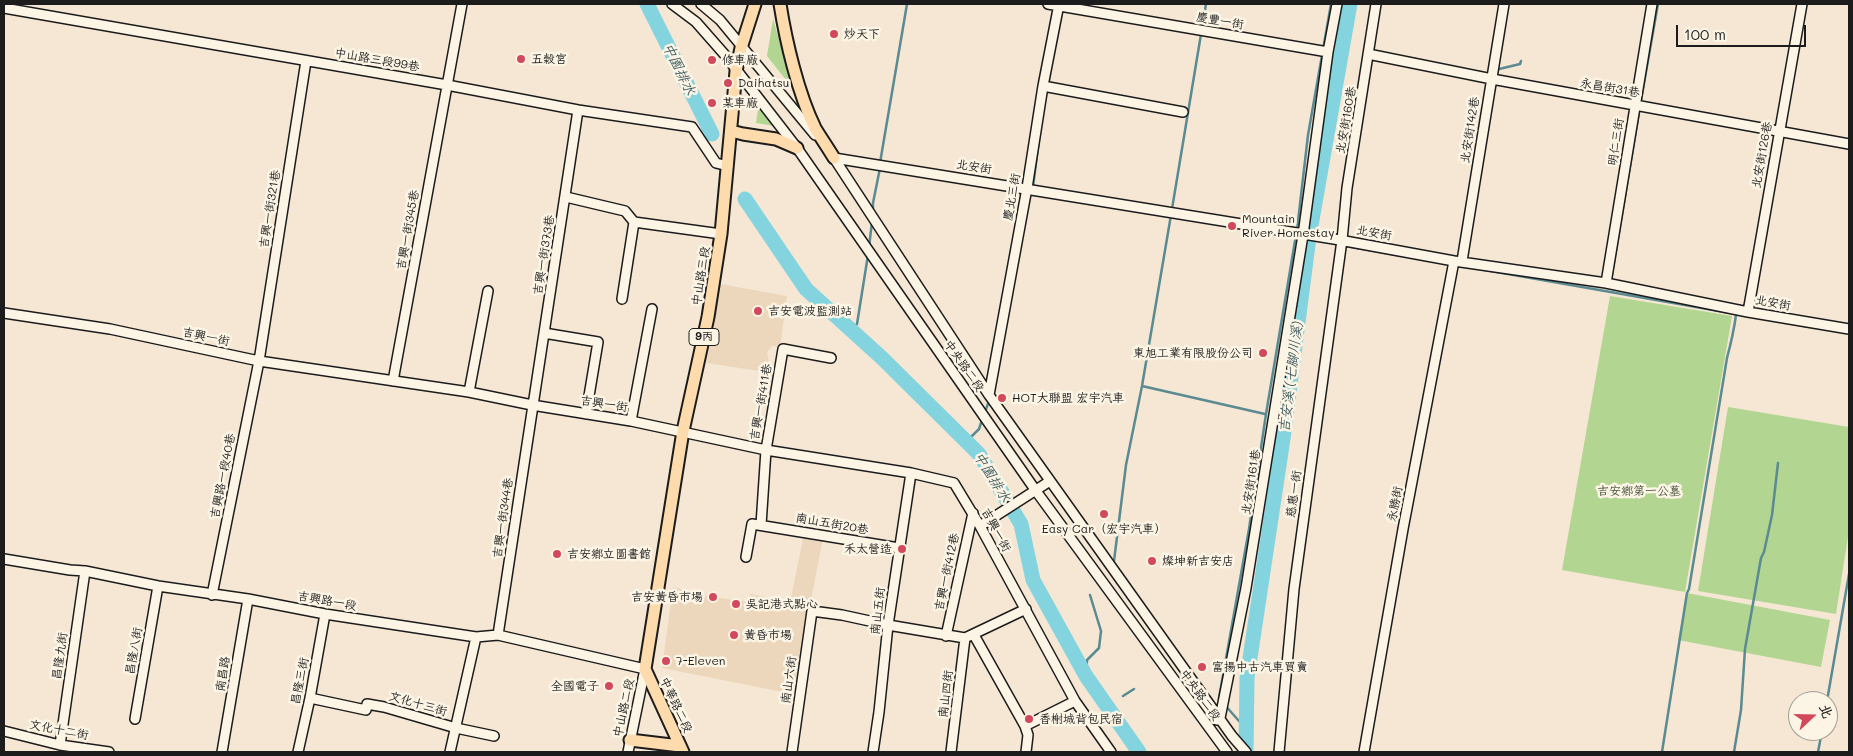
<!DOCTYPE html>
<html>
<head>
<meta charset="utf-8">
<style>
	body { margin:0 }
	#map { position:relative; width:1853px; height:756px; overflow:hidden; background:#f5e7d3; font-family:Mali,"LXGW WenKai TC",sans-serif }
	canvas { display:block }
	.frame { position:absolute; inset:0; border:5px solid #1c1c1c; pointer-events:none }
	.north { position:absolute; left:1788px; top:691px; width:50px; height:50px; box-sizing:border-box; background:#fcf5e5; border:1px solid #a29e95; border-radius:50%; rotate:69deg; font-size:14px; font-weight:700; line-height:20px; text-align:center; color:#1c1c1c }
	.north::after { content:''; display:block; margin:auto; width:18px; height:22px; background:#d1495b; clip-path:polygon(50% 0,100% 100%,50% 72%,0 100%) }
	.scale { position:absolute; left:1676px; top:25px; width:130px; height:22px; box-sizing:border-box; border:2px solid #1c1c1c; border-top:0; padding-left:6px; font-size:15px; line-height:18px; white-space:nowrap; color:#1c1c1c; -webkit-text-stroke:4px #fcf5e5; paint-order:stroke }
</style>
</head>
<body>
<div id="map">
<canvas width="1853" height="756"></canvas>
<div class="frame"></div>
<div class="north">北</div>
<div class="scale">100 m</div>
</div>
<script>
const ctx = document.querySelector('canvas').getContext('2d');
ctx.lineJoin = 'round';
function fill(path, color) { ctx.fillStyle = color; ctx.fill(path, 'evenodd'); }
function trace(path, color, width, dash) { ctx.strokeStyle = color; ctx.lineWidth = width; ctx.lineCap = dash ? 'butt' : 'round'; ctx.setLineDash(dash || []); ctx.stroke(path); }
function label(font, color, halo, rows, align = 'center') {
  ctx.font = font + ' Mali,"LXGW WenKai TC",sans-serif'; ctx.lineWidth = 5; ctx.setLineDash([]); ctx.textBaseline = 'middle'; ctx.strokeStyle = halo; ctx.fillStyle = color; for (const [text, x, y, turn = 0] of rows) {
    ctx.save(); ctx.translate(x, y); ctx.rotate((+turn || 0) * Math.PI / 180); ctx.textAlign = isNaN(turn) ? turn : align; if (halo) ctx.strokeText(text, 0, 0); ctx.fillText(text, 0, 0); ctx.restore();
  }
}
const built = new Path2D(`
	M720 284 787 296 780 347 772 346 767 352 769 363 773 369 772 373 707 363Z
	M804 534 823 538 793 694 662 668 673 587 713 597 748 602 750 594 790 602Z`);
const green = new Path2D(`
	M773 19 794 90 767 56Z
	M760 96 781 127 756 123Z
	M1610 296 1732 316 1685 592 1562 570Z
	M1728 407 1849 427V530L1836 614 1698 591Z
	M1687 593 1830 620 1821 667 1678 640Z`);
const stream = new Path2D(`
	M1495 70 1520 64 1521 61
	M1641 100 1658 4
	M880 163 907 4
	M1033 187 1040 131
	M1028 204 1031 193
	M1172 209 1206 4
	M873 212V203L880 168
	M1297 230 1308 135 1331 4
	M1346 246 1397 255
	M869 247 872 222
	M1468 267 1810 327
	M1611 280 1639 112
	M851 330 857 324 868 255
	M1142 386 1265 414
	M985 412 989 401
	M967 441 979 429 982 420
	M1114 561 1126 465 1142 386 1171 215
	M1086 676 1087 660 1099 648 1101 631 1090 595
	M1123 696 1134 689
	M1221 700 1219 698 1249 529 1266 414 1296 235
	M1827 701 1849 574
	M1224 704 1246 729
	M1662 752 1687 593 1689 589 1727 358C1731 343 1734 330 1736 315
	M1734 752 1741 710 1745 649 1761 558 1764 552 1772 515 1778 463
	M1818 752 1822 731`);
const river = new Path2D(`
	M647 4 712 134
	M745 199 806 289 882 358 979 454 1021 524 1033 580 1086 676 1139 752
	M1246 752 1247 678 1283 439 1309 237 1350 4`);
const minor = new Path2D(`
	M672 4 696 22 725 55 797 148 1036 491 1227 752
	M701 4 720 20 815 135
	M1048 4 1328 52
	M4 8 447 85 578 110 692 127 716 163 728 166
	M1368 54 1492 79 1849 144
	M1043 86 1183 112
	M832 155 989 395 1232 736 1246 752
	M834 158 1334 239 1454 261 1606 283 1748 312 1849 329
	M566 197 625 211 634 222
	M634 222 721 234
	M1462 261 1504 4
	M1606 283 1652 4
	M622 299 634 222
	M1748 312 1802 4
	M4 313 110 329 259 361 469 392 532 405 631 421 766 450 911 473 954 483 980 526 1075 701 1111 752
	M544 333 598 342 586 414
	M393 381 462 4
	M469 392 488 291
	M989 395 1027 188 1043 86 1059 4
	M631 421 652 309
	M761 525 766 450 783 349 831 358
	M980 526 1050 481
	M746 557 752 524 899 548
	M4 559 70 570 85 571 158 586 248 599 325 614 476 637 498 635 645 669 628 752
	M212 595 259 361 306 61
	M498 635 578 110
	M974 635 1025 726 1028 735 1026 752
	M946 636 973 513
	M310 698 366 710 367 704 384 707 456 728 494 736
	M135 719 158 586
	M1217 720 1220 718 1246 588 1303 235 1328 52 1337 4
	M1025 726 1075 701
	M4 731 60 745 109 752
	M60 745 85 571
	M222 752 248 599
	M298 752 310 698 325 614
	M450 752 476 637
	M792 752 812 611 842 615 888 625 965 638 1026 609
	M873 752 879 712 888 625 911 473
	M951 752 965 638
	M1279 752 1294 589 1342 240 1347 188 1376 4
	M1364 752 1403 529 1454 261`);
const major = new Path2D(`
	M780 4C786 42 798 93 815 128 821 138 828 148 834 158
	M731 131 743 134 776 139 797 148
	M630 740 680 746
	M683 752 645 669 683 431 708 317 721 234 736 71 741 48 755 4`);
const markers = [
	[834,34,5,"#d1495b"],
	[521,59,5,"#d1495b"],
	[712,60,5,"#d1495b"],
	[728,83,5,"#d1495b"],
	[712,103,5,"#d1495b"],
	[1232,226,5,"#d1495b"],
	[758,311,5,"#d1495b"],
	[1263,353,5,"#d1495b"],
	[1002,398,5,"#d1495b"],
	[1104,514,5,"#d1495b"],
	[902,549,5,"#d1495b"],
	[557,554,5,"#d1495b"],
	[1152,561,5,"#d1495b"],
	[713,597,5,"#d1495b"],
	[736,604,5,"#d1495b"],
	[734,635,5,"#d1495b"],
	[666,661,5,"#d1495b"],
	[1202,667,5,"#d1495b"],
	[609,686,5,"#d1495b"],
	[1029,719,5,"#d1495b"]
];
const shields = [
	[704,337,30]
];
const shieldNames = [
	["9丙",704,337]
];
const streetNames = [
	["慶豐一街",1220,21,10],
	["中山路三段99巷",377,60,10],
	["永昌街31巷",1610,88,10],
	["北安街160巷",1346,120,-80],
	["北安街142巷",1470,130,-81],
	["明仁三街",1616,142,-81],
	["北安街126巷",1762,155,-80],
	["北安街",974,167,9],
	["慶北三街",1012,197,-80],
	["吉興一街321巷",270,209,-81],
	["吉興一街345巷",408,230,-80],
	["北安街",1374,233,10],
	["吉興一街373巷",544,255,-81],
	["中山路三段",701,276,-81],
	["北安街",1773,303,10],
	["吉興一街",206,337,12],
	["中央路二段",964,366,55],
	["吉興一街411巷",761,402,-80],
	["吉興一街",604,404,9],
	["吉興路一段40巷",223,476,-79],
	["北安街161巷",1251,482,-81],
	["慈惠一街",1294,494,-82],
	["永勝街",1395,504,-79],
	["吉興一街344巷",503,518,-82],
	["南山五街20巷",832,524,10],
	["吉興一街",996,530,61],
	["吉興一街412巷",947,572,-78],
	["吉興路一段",327,601,10],
	["南山五街",878,611,-83],
	["昌隆八街",134,651,-80],
	["昌隆九街",60,656,-82],
	["南昌路",223,674,-81],
	["南山六街",789,680,-82],
	["昌隆三街",300,681,-79],
	["南山四街",946,694,-83],
	["中央路二段",1200,695,54],
	["文化十三街",418,704,16],
	["中華路二段",676,705,65],
	["中山路二段",624,708,-78],
	["文化十二街",59,730,11]
];
const poiNames = [
	["炒天下",844,34],
	["五榖宮",531,59],
	["修車廠",722,60],
	["Daihatsu",738,83],
	["某車廠",722,103],
	["Mountain",1242,219],
	["River Homestay",1242,233],
	["吉安電波監測站",768,311],
	["東旭工業有限股份公司",1253,353,"right"],
	["HOT大聯盟 宏宇汽車",1012,398],
	["Easy Car（宏宇汽車）",1104,529,"center"],
	["禾太營造",892,549,"right"],
	["吉安鄉立圖書館",567,554],
	["燦坤新吉安店",1162,561],
	["吉安黃昏市場",703,597,"right"],
	["吳記港式點心",746,604],
	["黃昏市場",744,635],
	["7-Eleven",676,661],
	["富揚中古汽車買賣",1212,667],
	["全國電子",599,686,"right"],
	["香榭城背包民宿",1039,719]
];
const parkNames = [
	["吉安鄉第一公墓",1639,491]
];
const waterNames = [
	["中園排水",679,69,64],
	["吉安溪 (七腳川溪)",1291,377,-83],
	["中園排水",992,477,58]
];
fill(built, '#ecd7bd');
fill(green, '#b2d691');
trace(stream, '#5a8a92', 2.5);
trace(river, '#84d4e0', 15);
trace(minor, '#1c1c1c', 12);
trace(major, '#1c1c1c', 15);
trace(minor, '#fcf5e5', 9);
trace(major, '#fedbac', 11);
for (const [x, y, r, color] of markers) { const dot = new Path2D(); dot.arc(x, y, r, 0, 2 * Math.PI); ctx.fillStyle = color; ctx.fill(dot); trace(dot, '#fcf5e5', 2); }
for (const [x, y, w] of shields) { const box = new Path2D(); box.roundRect(x - w / 2, y - 8.5, w, 17, 4); ctx.fillStyle = '#fcf5e5'; ctx.fill(box); trace(box, '#1c1c1c', 1); }
label('bold 11px', '#1c1c1c', null, shieldNames);
label('12px', '#1c1c1c', '#fcf5e5', streetNames);
label('12px', '#1c1c1c', '#fcf5e5', poiNames, 'left');
label('12px', '#49543f', '#fcf5e5', parkNames);
label('italic 14px', '#405c61', '#fcf5e5', waterNames);
</script>
</body>
</html>
